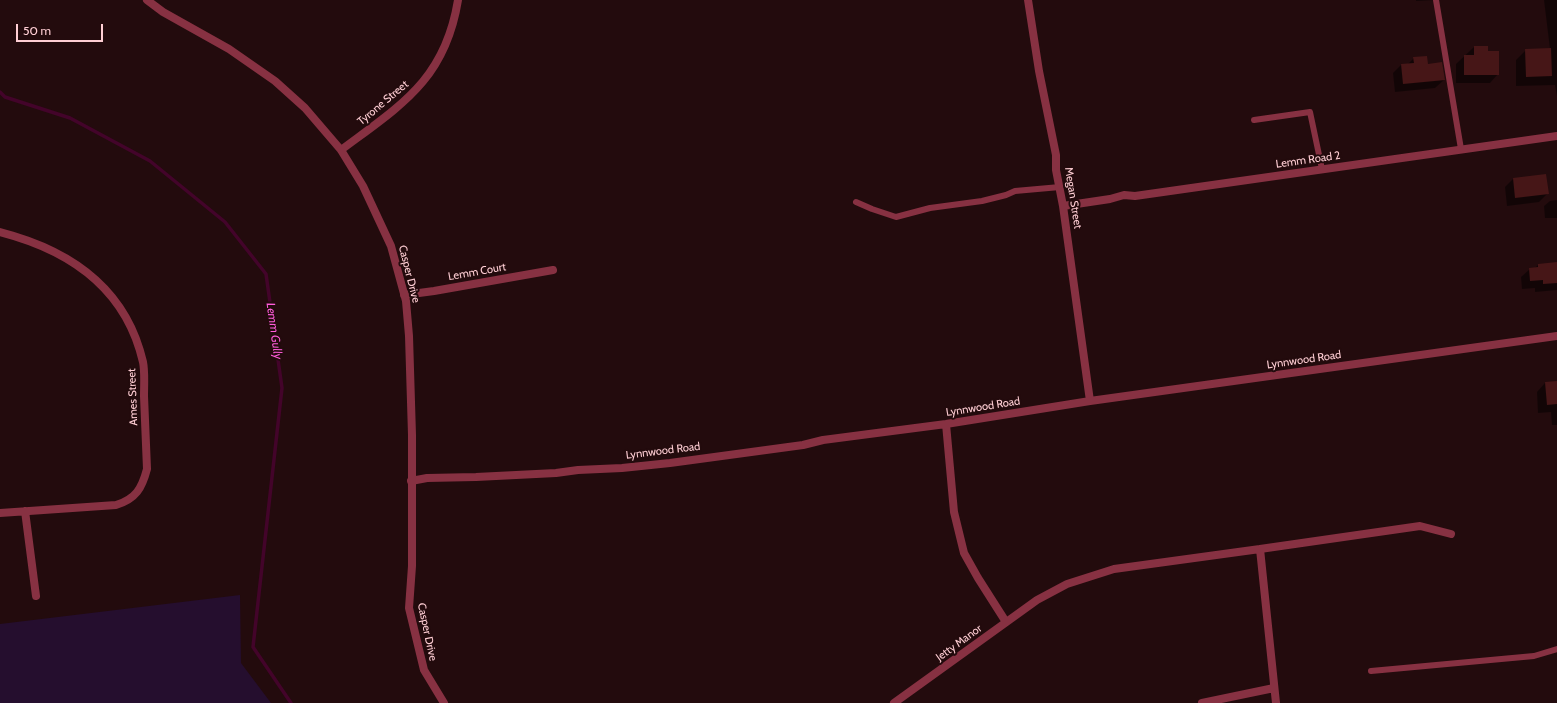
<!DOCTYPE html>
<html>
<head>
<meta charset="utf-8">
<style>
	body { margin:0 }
	#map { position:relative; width:1557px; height:703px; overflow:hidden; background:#230b0d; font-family:Cabin,sans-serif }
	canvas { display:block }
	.scale { position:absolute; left:16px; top:24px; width:87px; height:18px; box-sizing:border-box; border:2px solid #ffced4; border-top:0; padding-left:5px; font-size:12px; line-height:14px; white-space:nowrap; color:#ffced4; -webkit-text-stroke:3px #230b0d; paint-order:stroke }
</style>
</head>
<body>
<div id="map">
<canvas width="1557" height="703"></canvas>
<div class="scale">50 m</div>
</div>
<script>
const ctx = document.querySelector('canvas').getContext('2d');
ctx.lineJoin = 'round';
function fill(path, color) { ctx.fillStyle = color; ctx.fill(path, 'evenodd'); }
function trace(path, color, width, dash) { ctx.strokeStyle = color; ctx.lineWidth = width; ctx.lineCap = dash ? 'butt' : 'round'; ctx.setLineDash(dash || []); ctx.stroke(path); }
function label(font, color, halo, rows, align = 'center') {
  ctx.font = font + ' Cabin,sans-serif'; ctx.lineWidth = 4; ctx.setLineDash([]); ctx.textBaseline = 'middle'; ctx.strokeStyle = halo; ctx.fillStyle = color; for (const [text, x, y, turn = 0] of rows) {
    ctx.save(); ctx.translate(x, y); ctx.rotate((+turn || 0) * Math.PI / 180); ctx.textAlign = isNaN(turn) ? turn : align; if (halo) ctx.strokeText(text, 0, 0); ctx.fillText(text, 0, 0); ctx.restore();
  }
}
const green = new Path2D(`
	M240 595 241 663 271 703H0V624Z`);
const shadow = new Path2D(`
	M1416 0H1434L1416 1Z
	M1544 0H1557V96L1555 85 1516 86V60L1526 50 1550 49Z
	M1474 47 1487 52 1498 74 1490 83H1456V64Z
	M1414 58 1427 65 1444 80 1435 88 1395 92 1393 73 1401 65 1408 64Z
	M1513 179 1548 193 1539 202 1507 206 1505 187Z
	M1557 200V218H1545L1544 206 1550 201Z
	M1557 263V290L1535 292V288L1522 289 1521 277 1530 269 1535 268 1538 265Z
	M1557 382V425H1552L1551 412 1538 413 1537 392 1545 383Z`);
const stream = new Path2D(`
	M0 92 5 97 70 118 150 161 225 222 266 274 282 388 253 647 291 703`);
const building = new Path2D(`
	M1474 46H1488V51H1499V75H1464V55H1474Z
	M1551 48 1552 76 1526 77 1525 49Z
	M1427 56 1428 64 1442 62 1445 80 1403 84 1401 64 1414 63 1413 57Z
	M1546 174 1549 194 1515 198 1513 178Z
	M1557 262V283L1543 284V280L1530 281 1529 268 1538 267V264Z
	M1557 381V404L1547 405 1545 382Z`);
const service = new Path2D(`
	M1436 0 1461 149
	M1254 120 1310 112 1322 169
	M856 202 872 209 896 217 930 208 982 201 1006 195 1015 191 1060 187
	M1371 671 1534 656 1557 649`);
const minor = new Path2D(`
	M147 0 163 12 229 49 275 81 305 108 341 150 363 186 391 246 406 301 409 336 412 435V566L409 608 424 670 444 703
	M1028 0 1039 71 1056 155V170L1063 206 1090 401
	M341 150C401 105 445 80 458 0
	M1063 206 1110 199 1124 195 1135 196 1557 136
	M0 232C70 250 126 288 143 362 145 372 144 385 144 396 145 420 146 444 147 469 142 488 136 499 116 505L0 513
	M404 295 434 291 553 270
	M946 424 954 512 964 553 978 578 1006 622
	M411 481 427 478 476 477 556 473 578 470 622 468 670 463 803 445 823 440 946 424 1090 401 1557 336
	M25 511 36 596
	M1260 549 1420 526 1451 534
	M894 703 1037 600 1067 584 1114 569 1260 549 1276 703
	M1202 703 1274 688`);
const streetNames = [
	["Tyrone Street",383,103,-40],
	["Lemm Road 2",1308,160,-8],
	["Megan Street",1073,198,81],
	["Lemm Court",477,272,-10],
	["Casper Drive",409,274,76],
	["Lynnwood Road",1304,360,-8],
	["Ames Street",133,397,-92],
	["Lynnwood Road",983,407,-9],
	["Lynnwood Road",663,451,-7],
	["Casper Drive",427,632,78],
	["Jetty Manor",959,643,-36]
];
const waterNames = [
	["Lemm Gully",274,331,82]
];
fill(green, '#250e2e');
fill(shadow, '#0007');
trace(stream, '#43042a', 3.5);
fill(building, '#461617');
trace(service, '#873142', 6);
trace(minor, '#873142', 8);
label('11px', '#ffced4', '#230b0d', streetNames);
label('italic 12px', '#ff5cda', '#230b0d', waterNames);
</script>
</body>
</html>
